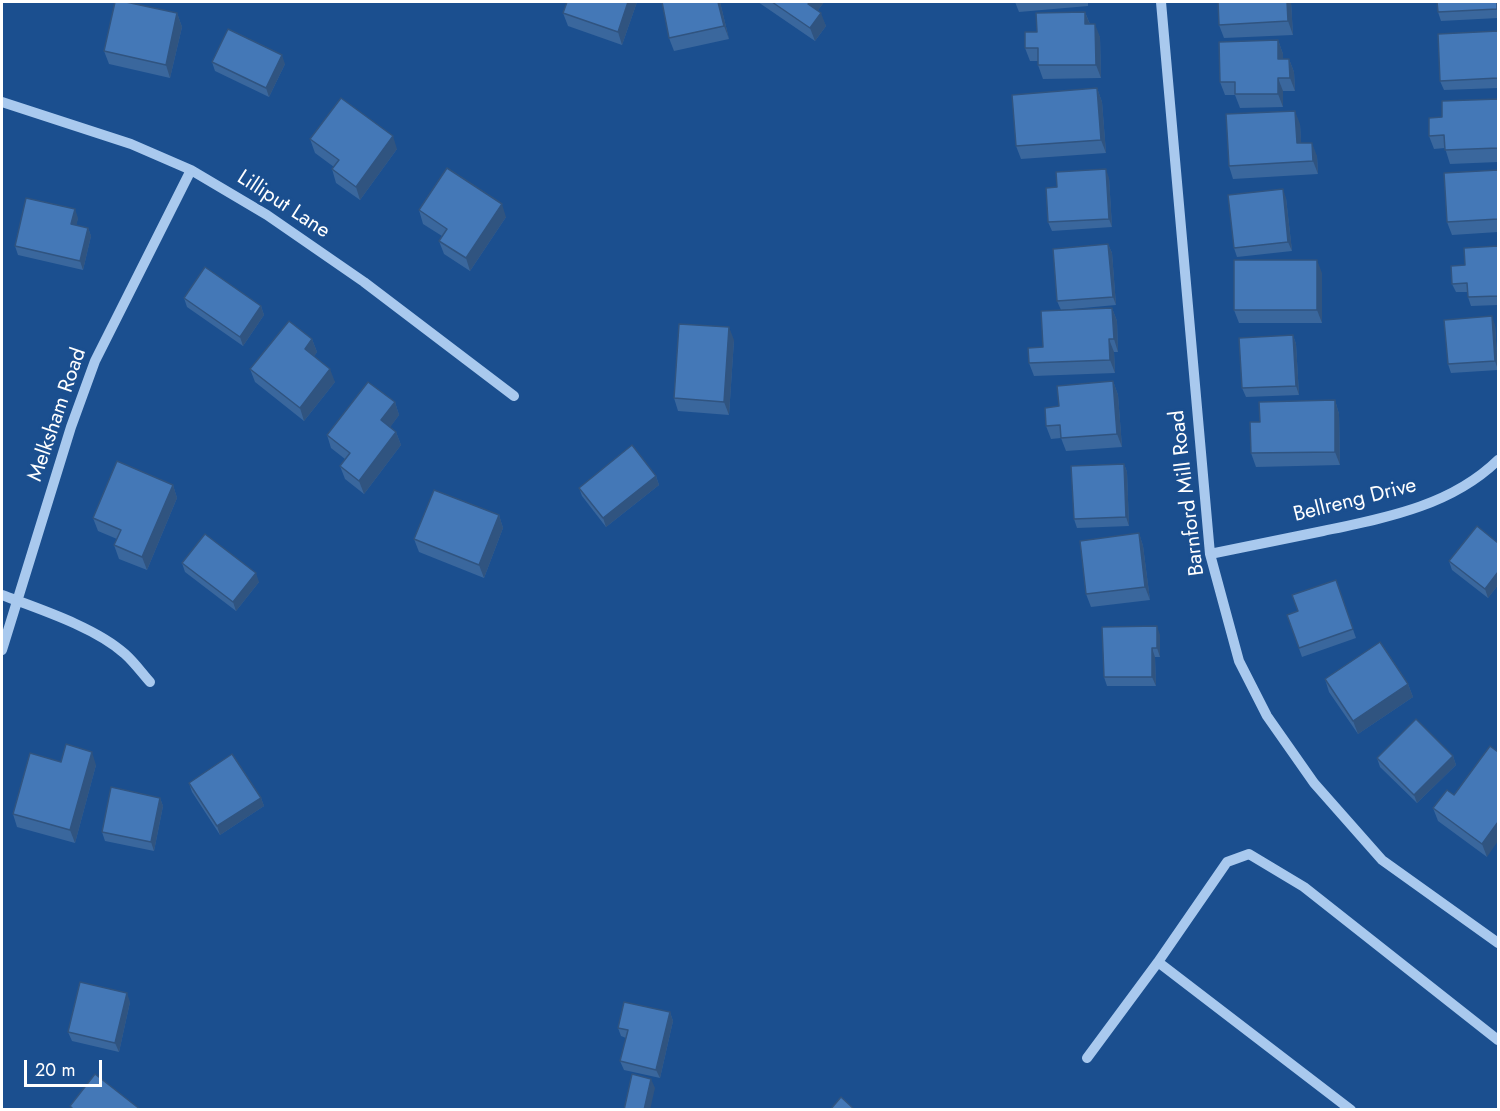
<!DOCTYPE html>
<html>
<head>
<meta charset="utf-8">
<style>
	body { margin:0 }
	#map { position:relative; width:1500px; height:1111px; overflow:hidden; background:#1b4f8f; font-family:Jost,sans-serif }
	canvas { display:block }
	.frame { position:absolute; inset:0; border:3px solid #fff; pointer-events:none }
	.scale { position:absolute; left:24px; top:1060px; width:78px; height:27px; box-sizing:border-box; border:3px solid #fff; border-top:0; padding-left:8px; font-size:18px; line-height:21px; white-space:nowrap; color:#fff; -webkit-text-stroke:4px #1b4f8f; paint-order:stroke }
</style>
</head>
<body>
<div id="map">
<canvas width="1500" height="1111"></canvas>
<div class="frame"></div>
<div class="scale">20 m</div>
</div>
<script>
const ctx = document.querySelector('canvas').getContext('2d');
ctx.lineJoin = 'round';
function trace(path, color, width, dash) { ctx.strokeStyle = color; ctx.lineWidth = width; ctx.lineCap = dash ? 'butt' : 'round'; ctx.setLineDash(dash || []); ctx.stroke(path); }
function fill(path, color) { ctx.fillStyle = color; ctx.fill(path, 'evenodd'); }
function label(font, color, halo, rows, align = 'center') {
  ctx.font = font + ' Jost,sans-serif'; ctx.lineWidth = 6; ctx.setLineDash([]); ctx.textBaseline = 'middle'; ctx.strokeStyle = halo; ctx.fillStyle = color; for (const [text, x, y, turn = 0] of rows) {
    ctx.save(); ctx.translate(x, y); ctx.rotate((+turn || 0) * Math.PI / 180); ctx.textAlign = isNaN(turn) ? turn : align; if (halo) ctx.strokeText(text, 0, 0); ctx.fillText(text, 0, 0); ctx.restore();
  }
}
const minor = new Path2D(`
	M1161 2 1210 554 1239 661 1267 716 1314 783 1382 860 1498 943
	M2 102 131 144 191 170 267 215 364 282 514 396
	M1210 554C1248 546 1285 539 1323 531 1385 518 1451 506 1498 460
	M2 595C39 609 95 627 125 654 134 662 142 673 150 682
	M2 650 71 427 95 361 191 170
	M1087 1058 1158 962
	M1351 1110 1158 962 1227 862 1249 854 1304 887 1498 1040`);
const wall = new Path2D(`
	M637 2 622 45 568 26 563 13Z
	M662 2H720L729 39 674 51 669 38Z
	M758 2H824L818 10 826 26 815 41Z
	M1015 2H1088V6L1019 12Z
	M1291 2 1293 35 1224 38 1219 25Z
	M1498 2V18L1441 21 1438 12Z
	M1085 12 1090 24 1100 37 1101 78 1043 79 1038 65V61H1030L1025 48 1037 32Z
	M177 13 182 27 170 78 109 64 104 51Z
	M1498 33V88L1444 90 1440 81Z
	M1278 40 1283 54V59H1289L1294 72 1295 91H1283V107L1240 108 1235 95H1225L1220 82Z
	M212 62 285 64 269 97 215 71Z
	M1097 88 1102 102 1106 153 1021 159 1016 146Z
	M1498 99V162L1450 164 1445 148 1434 149 1429 136 1442 117Z
	M1300 124 1301 143 1317 156 1318 174 1233 179 1229 166Z
	M310 139 397 149 360 200 336 183 332 169 334 167 315 153Z
	M1498 170V232L1452 235 1447 222Z
	M1109 178 1112 227 1052 231 1048 222 1057 187Z
	M1286 198 1292 251 1237 257 1234 248Z
	M419 210 506 217 470 271 444 254 439 241 442 236 423 224Z
	M78 218 76 225 88 228 91 236 83 270 18 255 15 246Z
	M1108 244 1112 253 1116 305 1061 310 1057 301Z
	M1498 246V305L1471 306 1468 297V292H1456L1452 284 1465 265Z
	M1322 273V323H1239L1234 310Z
	M184 298 261 306 264 315 243 346 187 307Z
	M1112 308 1117 321 1118 352H1114L1115 373 1034 376 1029 363 1043 347Z
	M1495 325 1498 370 1451 373 1448 364Z
	M1293 335 1296 344 1299 395 1246 397 1242 388Z
	M312 339 317 352 314 356 335 382 304 421 255 382 250 369Z
	M734 340 729 415 678 411 674 398Z
	M1113 381 1118 395 1122 447 1066 451 1061 438 1051 439 1046 426 1059 406Z
	M1335 400 1339 414 1340 465 1256 467 1251 453 1260 422Z
	M395 402 399 415 390 427 396 432 401 445 364 494 345 479 340 466 345 459 331 448 327 435Z
	M1124 464 1127 472 1129 526 1077 528 1074 519Z
	M656 476 659 485 606 527 582 496 579 488Z
	M173 485 177 498 147 570 119 559 114 545 117 539 98 531 93 518Z
	M499 515 503 528 484 578 419 552 414 539Z
	M1139 533 1143 546 1150 600 1091 607 1086 594Z
	M1498 543V585L1488 598 1452 570 1449 561Z
	M182 563 259 582 236 611 185 572Z
	M1336 580 1356 638 1302 657 1287 615 1298 611Z
	M1160 635V657H1155L1156 686H1107L1104 677Z
	M1325 679 1408 684 1413 697 1358 734 1329 692Z
	M1498 752 1487 857 1438 821 1433 808 1454 795Z
	M1453 756 1456 765 1417 803 1380 767 1377 758Z
	M61 762 96 765 75 843 17 827 13 814Z
	M189 783 261 798 264 806 220 835 192 792Z
	M160 798 163 806 154 851 105 841 102 832Z
	M130 1002 119 1052 72 1041 68 1032Z
	M670 1012 673 1021 660 1078 624 1070 620 1061 626 1038 621 1036 618 1028Z`);
const shadedWall = new Path2D(`
	M628 2H637L622 45 618 32Z
	M718 2H720L729 39 724 26Z
	M810 2H824L813 17 808 4Z
	M1287 2H1291L1293 35 1288 21Z
	M1085 12 1090 25 1085 24Z
	M177 13 182 27 170 78 166 65Z
	M821 13 826 26 815 41 810 28Z
	M1095 24 1100 37 1101 78 1096 65Z
	M1278 40 1283 54V72L1278 59Z
	M282 55 285 64 269 97 266 88Z
	M1289 59 1294 72 1295 91 1290 78Z
	M1278 78 1283 91V107L1278 94Z
	M1097 88 1102 102 1106 153 1101 140Z
	M1295 111 1300 124 1302 157 1297 143Z
	M393 136 397 149 360 200 356 187Z
	M1312 143 1317 156 1318 174 1313 161Z
	M1106 169 1109 178 1112 227 1109 219Z
	M1283 189 1286 198 1292 251 1288 242Z
	M502 204 506 217 470 271 466 258Z
	M75 209 78 218 75 233 71 224Z
	M88 228 91 236 83 270 80 261Z
	M1108 244 1112 253 1116 305 1113 297Z
	M1317 260 1322 273V323L1317 310Z
	M261 306 264 315 243 346 240 337Z
	M1112 308 1117 321 1118 352 1114 339Z
	M1492 316 1495 325 1498 370 1495 361Z
	M729 327 734 340 729 415 724 402Z
	M1293 335 1296 344 1299 395 1296 386Z
	M312 339 317 352 310 362 305 349Z
	M1109 339 1114 352 1115 373 1110 360Z
	M330 369 335 382 304 421 300 408Z
	M1113 381 1118 395 1122 447 1117 434Z
	M1335 400 1339 414 1340 465 1335 452Z
	M395 402 399 415 386 433 381 420Z
	M396 432 401 445 364 494 359 481Z
	M1124 464 1127 472 1129 526 1126 517Z
	M656 476 659 485 606 527 603 518Z
	M173 485 177 498 147 570 142 557Z
	M499 515 503 528 484 578 479 565Z
	M1139 533 1143 546 1150 600 1145 587Z
	M1498 572V585L1488 598 1485 589Z
	M256 573 259 582 236 611 233 602Z
	M1157 626 1160 635V657L1157 648Z
	M1152 648 1155 657 1156 686 1152 677Z
	M1408 684 1413 697 1358 734 1353 721Z
	M92 752 96 765 75 843 70 830Z
	M1453 756 1456 765 1417 803 1414 795Z
	M160 798 163 806 154 851 151 842Z
	M261 798 264 806 220 835 217 826Z
	M1498 822V841L1487 857 1482 844Z
	M127 993 130 1002 119 1052 115 1043Z
	M670 1012 673 1021 660 1078 656 1070Z
	M651 1079 655 1088 650 1110H644Z`);
const building = new Path2D(`
	M115 2H126L177 13 166 65 104 51Z
	M567 2H628L618 32 563 13Z
	M662 2H718L724 26 669 38Z
	M772 2H810L808 4 821 13 810 28Z
	M1218 2H1287L1288 21 1219 25Z
	M1437 2H1497V9L1438 12Z
	M1085 12V24H1095L1096 65H1038V48H1025V32H1037L1036 13Z
	M228 29 282 55 266 88 212 62Z
	M1498 31V78L1440 81 1438 34Z
	M1278 40V59H1289L1290 78H1278V94H1235V82H1220L1219 42Z
	M1097 88 1101 140 1016 146 1012 95Z
	M341 98 393 136 356 187 332 169 339 160 310 139Z
	M1498 99V148L1445 150 1444 135 1429 136V118L1442 117V101Z
	M1295 111 1297 143H1312L1313 161 1229 166 1226 114Z
	M447 168 502 204 466 258 439 241 447 229 419 210Z
	M1106 169 1109 219 1048 222 1046 188 1057 187 1056 172Z
	M1498 170V219L1447 222 1444 173Z
	M1283 189 1288 242 1234 248 1228 195Z
	M26 198 75 209 71 224 88 228 80 261 15 246Z
	M1108 244 1113 297 1057 301 1053 249Z
	M1498 246V296L1468 297 1467 283 1452 284 1451 266 1465 265 1464 248Z
	M1234 260H1317V310H1234Z
	M205 267 261 306 240 337 184 298Z
	M1112 308 1114 339H1109L1110 360 1029 363 1028 348 1043 347 1041 311Z
	M1492 316 1495 361 1448 364 1444 320Z
	M289 321 312 339 305 349 330 369 300 408 250 369Z
	M679 324 729 327 724 402 674 398Z
	M1293 335 1296 386 1242 388 1239 338Z
	M1113 381 1117 434 1061 438 1060 425 1046 426 1045 408 1059 406 1057 386Z
	M368 382 395 402 381 420 396 432 359 481 340 466 350 453 327 435Z
	M1335 400V452L1251 453 1250 422H1260L1259 402Z
	M632 445 656 476 603 518 579 488Z
	M117 461 173 485 142 557 114 545 121 530 93 518Z
	M1124 464 1126 517 1074 519 1071 466Z
	M434 490 499 515 479 565 414 539Z
	M1477 526 1498 543V572L1485 589 1449 561Z
	M1139 533 1145 587 1086 594 1080 541Z
	M205 534 256 573 233 602 182 563Z
	M1336 580 1353 629 1299 648 1287 615 1298 611 1292 595Z
	M1157 626V648H1152V677H1104L1102 627Z
	M1380 642 1408 684 1353 721 1325 679Z
	M1416 719 1453 756 1414 795 1377 758Z
	M66 744 92 752 70 830 13 814 30 753 61 762Z
	M1490 746 1498 752V822L1482 844 1433 808 1447 790 1454 795Z
	M232 754 261 798 217 826 189 783Z
	M111 787 160 798 151 842 102 832Z
	M80 982 127 993 115 1043 68 1032Z
	M624 1002 670 1012 656 1070 620 1061 628 1030 618 1028Z
	M95 1074 141 1110H74L70 1106Z
	M632 1074 651 1079 644 1110H624Z
	M841 1097 855 1110H830Z`);
const streetNames = [
	["Lilliput Lane",283,205,33],
	["Melksham Road",58,415,-71],
	["Barnford Mill Road",1188,493,-97],
	["Bellreng Drive",1355,501,-14]
];
trace(minor, '#a9c9ee', 10);
fill(wall, '#3a679d');
fill(shadedWall, '#305480');
fill(building, '#4478b7');
trace(building, '#305480', 1.5);
label('21px', '#fff', '#1b4f8f', streetNames);
</script>
</body>
</html>
